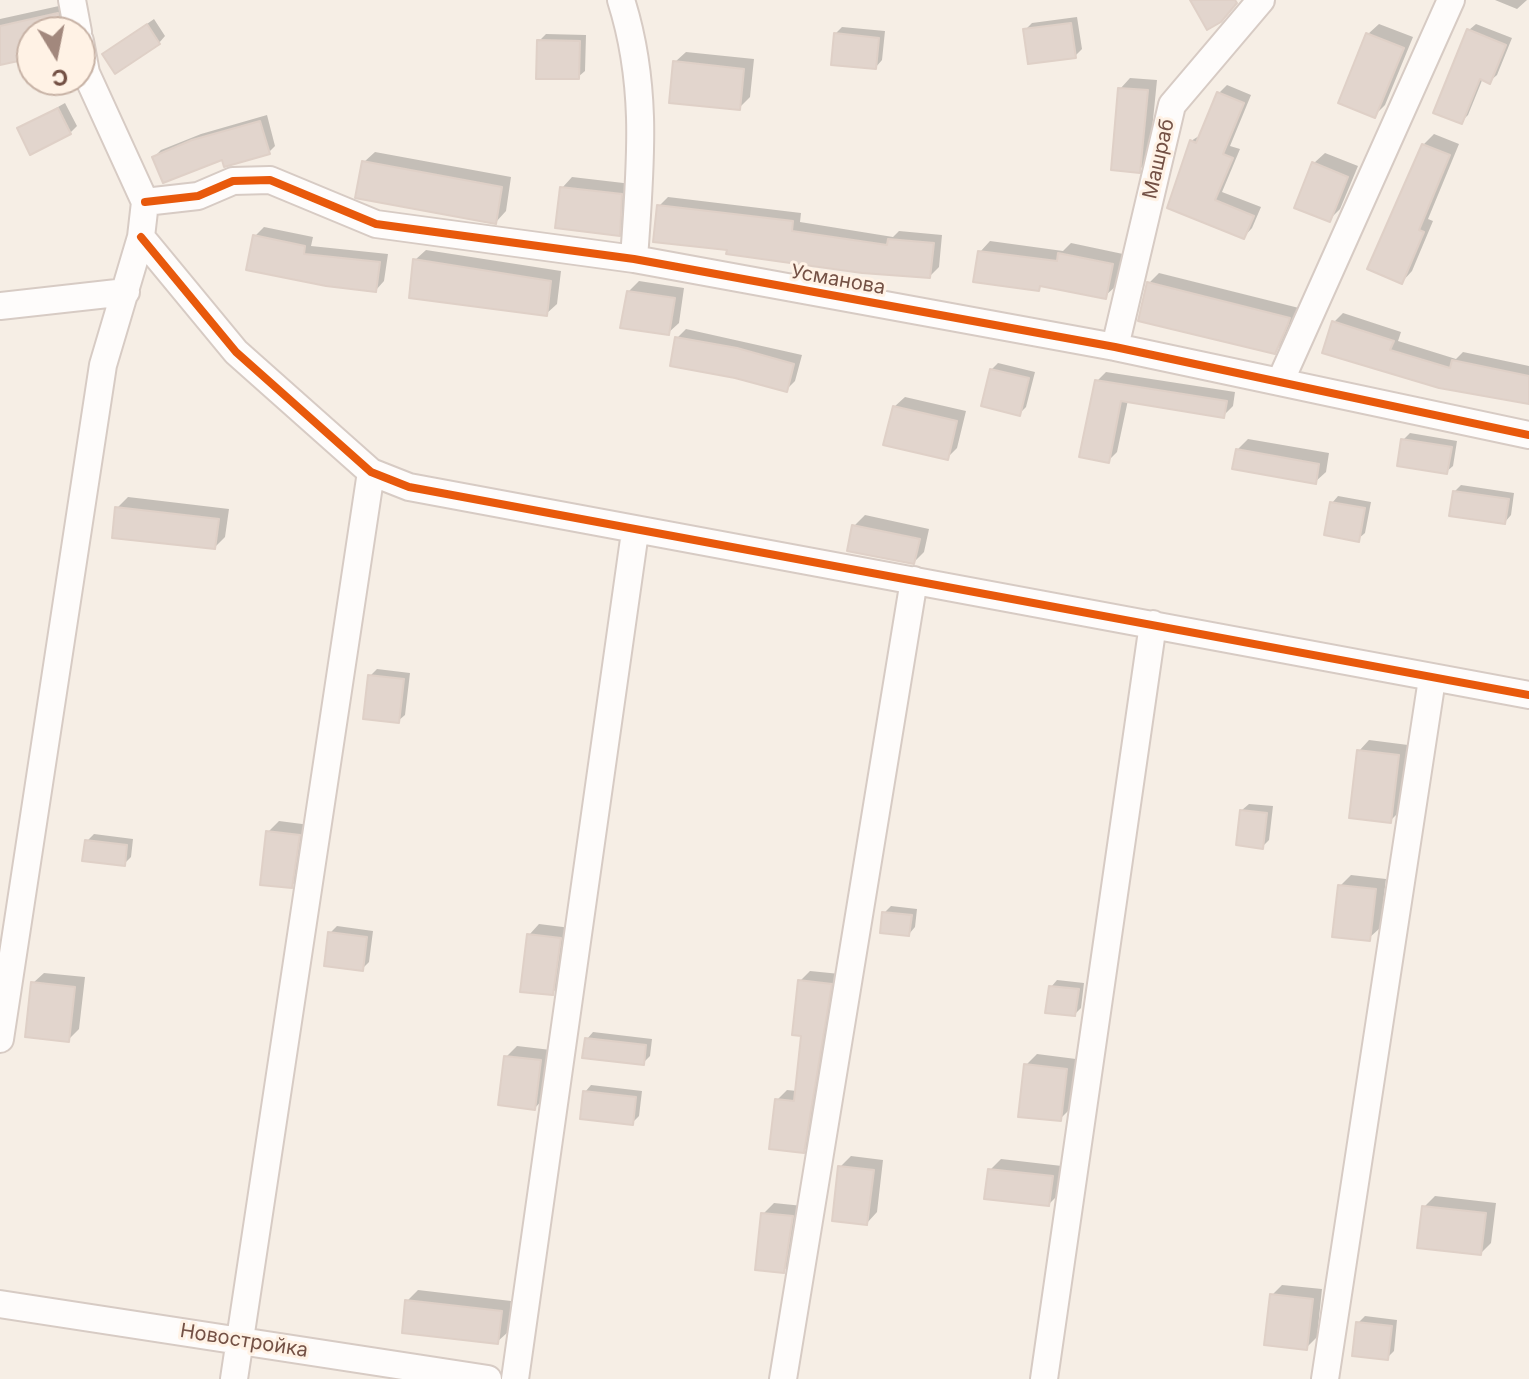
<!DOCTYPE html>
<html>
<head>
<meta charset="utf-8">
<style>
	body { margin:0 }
	#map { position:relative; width:1529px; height:1379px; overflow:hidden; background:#f6eee5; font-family:Inter,sans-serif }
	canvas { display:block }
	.north { position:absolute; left:16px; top:16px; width:80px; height:80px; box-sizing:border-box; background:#fff2e5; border:2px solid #c7b2a5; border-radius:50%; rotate:170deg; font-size:22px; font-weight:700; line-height:32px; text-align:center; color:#745145 }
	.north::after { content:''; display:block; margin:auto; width:28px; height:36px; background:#a2887d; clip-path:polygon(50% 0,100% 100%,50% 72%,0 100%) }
</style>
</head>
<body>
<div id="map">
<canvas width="1529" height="1379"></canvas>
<div class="north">С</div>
</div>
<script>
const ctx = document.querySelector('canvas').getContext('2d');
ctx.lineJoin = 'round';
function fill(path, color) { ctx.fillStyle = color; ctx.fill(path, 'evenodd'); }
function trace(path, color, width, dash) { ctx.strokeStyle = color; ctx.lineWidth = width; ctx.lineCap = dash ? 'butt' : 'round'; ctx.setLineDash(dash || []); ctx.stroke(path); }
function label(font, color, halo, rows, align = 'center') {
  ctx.font = font + ' Inter,sans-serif'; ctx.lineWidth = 6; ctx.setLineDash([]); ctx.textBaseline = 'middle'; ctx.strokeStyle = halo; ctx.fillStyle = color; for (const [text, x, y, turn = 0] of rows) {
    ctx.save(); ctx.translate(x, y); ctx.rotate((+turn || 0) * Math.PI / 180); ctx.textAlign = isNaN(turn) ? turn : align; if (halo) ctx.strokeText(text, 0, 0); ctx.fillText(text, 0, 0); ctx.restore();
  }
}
const shadow = new Path2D(`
	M1495 0H1527L1517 9Z
	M68 4 74 32H32V56L0 63V19Z
	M1077 17 1082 49 1075 56 1025 30 1032 23Z
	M154 19 165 36 159 43 104 54Z
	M1379 24 1413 37 1385 105 1374 116 1368 34Z
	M1476 24 1512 38 1497 75 1490 81 1483 78 1468 115 1461 122 1469 30Z
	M842 27 885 31 882 60 876 67 835 34Z
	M546 34 586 35 585 71 578 77 539 41Z
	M686 52 754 59 750 97 739 108 675 62Z
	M1130 78 1157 80 1149 160 1139 170 1120 89Z
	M1227 85 1251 95 1230 146 1240 149 1222 192 1261 207 1252 228 1244 237 1170 206 1191 141 1202 134 1219 93Z
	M65 103 77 126 70 133 19 129Z
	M267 115 275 146 269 152 154 157 161 150 201 134Z
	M1434 134 1459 144 1428 219 1433 221 1412 271 1402 282 1423 145Z
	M375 152 511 177 506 211 496 222 364 162Z
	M1325 153 1358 166 1340 209 1329 220 1314 163Z
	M572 177 632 184 629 223 619 234 562 188Z
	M668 197 801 213 800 222 893 237 899 231 942 235 939 267 930 276 729 248 659 206Z
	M264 227 313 237 311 246 388 254 384 281 376 290 255 236Z
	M990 241 1063 251 1071 243 1123 254 1116 286 1105 296 1043 284 1038 289 980 252Z
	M426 250 561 271 557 304 546 314 415 260Z
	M1159 273 1299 308 1285 341 1275 351 1149 283Z
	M639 281 684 288 679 323 668 333 628 292Z
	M1343 313 1401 332 1398 341 1456 359 1463 352 1529 366V404L1440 386 1334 322Z
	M686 329 802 355 795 381 786 390 677 338Z
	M998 363 1035 372 1026 407 1020 413 991 370Z
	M1106 372 1235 392 1233 406 1224 415 1128 400 1117 452 1108 461 1097 381Z
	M905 397 966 411 957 448 947 458 894 407Z
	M1410 433 1457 441 1453 466 1446 472 1403 440Z
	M1248 439 1329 453 1326 472 1315 482 1237 450Z
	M1461 485 1514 493 1511 515 1505 522 1454 492Z
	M1338 496 1371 502 1365 533 1358 539 1332 503Z
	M128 497 229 509 225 537 215 547 117 508Z
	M865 515 929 529 924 552 914 562 854 526Z
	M377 669 410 673 405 715 398 721 370 676Z
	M1369 740 1408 745 1401 810 1390 821 1359 751Z
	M1249 804 1273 806 1269 840 1262 847 1242 810Z
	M279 821 310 825 302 876 291 886 268 832Z
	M94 834 133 839 131 857 124 864 87 841Z
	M1351 875 1386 879 1380 928 1369 938 1340 886Z
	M891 906 917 909 915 927 909 934 884 913Z
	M539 924 571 928 563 983 552 993 529 935Z
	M337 926 373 931 369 962 362 969 330 933Z
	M810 971 840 974 813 1141 803 1151 777 1100 787 1090 797 1091 803 1034 800 981Z
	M44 973 85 977 79 1029 68 1040 33 983Z
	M1057 980 1084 983 1081 1008 1075 1014 1051 987Z
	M593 1032 652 1039 650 1056 643 1063 587 1039Z
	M517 1046 551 1050 545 1097 535 1108 506 1057Z
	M1037 1054 1076 1059 1070 1109 1060 1119 1026 1065Z
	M591 1085 642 1091 639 1116 632 1123 585 1092Z
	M851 1156 883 1160 877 1212 867 1223 840 1167Z
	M1001 1159 1062 1166 1059 1194 1049 1204 990 1170Z
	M1435 1196 1496 1203 1491 1243 1481 1253 1424 1207Z
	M774 1203 803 1206 794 1260 783 1271 763 1214Z
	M1282 1285 1322 1289 1317 1337 1306 1348 1272 1295Z
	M418 1290 511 1301 508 1332 497 1342 407 1301Z
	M1365 1316 1397 1320 1394 1351 1387 1358 1358 1323Z`);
const building = new Path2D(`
	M1190 0H1235L1237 3 1221 22 1207 30Z
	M58 13 62 32H32V58L0 65V26Z
	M1071 23 1076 58 1028 64 1023 29Z
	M147 24 160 44 115 74 102 54Z
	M1467 29 1506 45 1490 84 1480 79 1462 124 1433 113Z
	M834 33 879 38 876 69 831 65Z
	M1366 33 1404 48 1375 118 1338 103Z
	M537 40 580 41 579 79H536Z
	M673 61 744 69 740 110 669 103Z
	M1118 88 1148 90 1140 173 1111 170Z
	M1217 92 1244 103 1223 154 1233 158 1215 200 1254 216 1244 239 1167 208 1190 140 1196 143Z
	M58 108 71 134 30 155 17 128Z
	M260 121 270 154 224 167 222 160 163 183 152 157 192 140Z
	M1422 144 1450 155 1419 230 1424 232 1402 284 1367 269Z
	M362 161 502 187 496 224 355 198Z
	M1312 162 1348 177 1330 222 1294 208Z
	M560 187 622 194 620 236 555 228Z
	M657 205 793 221 792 231 887 245 888 239 934 243 930 278 862 273 726 254 727 250 653 242Z
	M253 235 305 246 304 254 380 262 376 292 326 286 246 270Z
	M978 251 1057 261 1058 253 1113 264 1106 299 1040 286 1039 291 973 282Z
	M413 259 551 281 547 316 409 298Z
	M1147 282 1290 318 1288 324 1275 354 1138 321Z
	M627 291 675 298 669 335 620 328Z
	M1332 321 1394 341 1390 350 1450 368 1452 360 1529 376V404L1439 388 1322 353Z
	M675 337 737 348 794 364 787 392 735 378 670 366Z
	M990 369 1029 378 1020 416 981 406Z
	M1095 380 1227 401 1224 418 1121 401 1109 463 1079 457Z
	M893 406 957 421 948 460 883 445Z
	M1401 439 1452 447 1447 474 1397 466Z
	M1236 449 1319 464 1316 484 1232 469Z
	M1453 491 1509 499 1505 524 1449 516Z
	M1330 502 1365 508 1359 542 1324 535Z
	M115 507 219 519 215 549 112 538Z
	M852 525 920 539 914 564 847 551Z
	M368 675 404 679 399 723 363 719Z
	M1357 750 1399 755 1391 823 1349 818Z
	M1240 810 1267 813 1263 849 1236 845Z
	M266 831 300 835 292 888 260 885Z
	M85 840 127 845 125 866 82 861Z
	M1338 885 1376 889 1370 941 1332 937Z
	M882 912 912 915 909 936 880 933Z
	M328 932 367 937 363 971 324 966Z
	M527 934 561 938 553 995 520 992Z
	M798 980 832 984 804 1153 769 1149 775 1099 794 1101 801 1036 792 1035Z
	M31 982 75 987 69 1042 25 1037Z
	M1049 986 1079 989 1075 1016 1045 1013Z
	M585 1038 646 1045 644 1065 582 1058Z
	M504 1056 541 1060 535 1110 498 1105Z
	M1024 1064 1067 1069 1061 1121 1018 1117Z
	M583 1091 636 1097 633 1125 580 1119Z
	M838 1166 874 1170 867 1225 832 1221Z
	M988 1169 1053 1176 1049 1206 984 1199Z
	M1422 1206 1486 1213 1481 1255 1417 1248Z
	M761 1213 793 1216 784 1273 755 1270Z
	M1270 1294 1313 1299 1307 1350 1264 1345Z
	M405 1300 502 1311 498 1344 402 1333Z
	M1356 1322 1392 1326 1388 1360 1352 1356Z`);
const minor = new Path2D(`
	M72 0 78 32
	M621 0C649 88 640 169 634 259
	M145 202 198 196 233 181 270 180 376 224 634 259 1115 347 1529 435
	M141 237 236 352 371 472 409 487 1529 695
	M0 306 126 292
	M1115 347 1172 105 1261 0
	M1280 382 1451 0
	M0 1039 103 365 141 237 145 202 86 73 80 41
	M0 1304 488 1379
	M234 1379 371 472
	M515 1379 635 532
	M783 1379 914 580
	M1044 1379 1153 624
	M1325 1379 1432 679`);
const cycleway = new Path2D(`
	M145 202 198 196 233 181 270 180 376 224 634 259 1115 347 1529 435
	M141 237 236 352 371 472 409 487 1529 695`);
const streetNames = [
	["Машраб",1159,159,-77],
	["Усманова",838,280,10],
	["Новостройка",244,1341,9]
];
fill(shadow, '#0003');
fill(building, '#e2d5cd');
trace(building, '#dfd0c7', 2);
trace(minor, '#d7cbc4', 30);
trace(minor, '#fefcfb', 26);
trace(cycleway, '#e8590c', 8);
label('20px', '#745145', '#fff2e5', streetNames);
</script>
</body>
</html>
